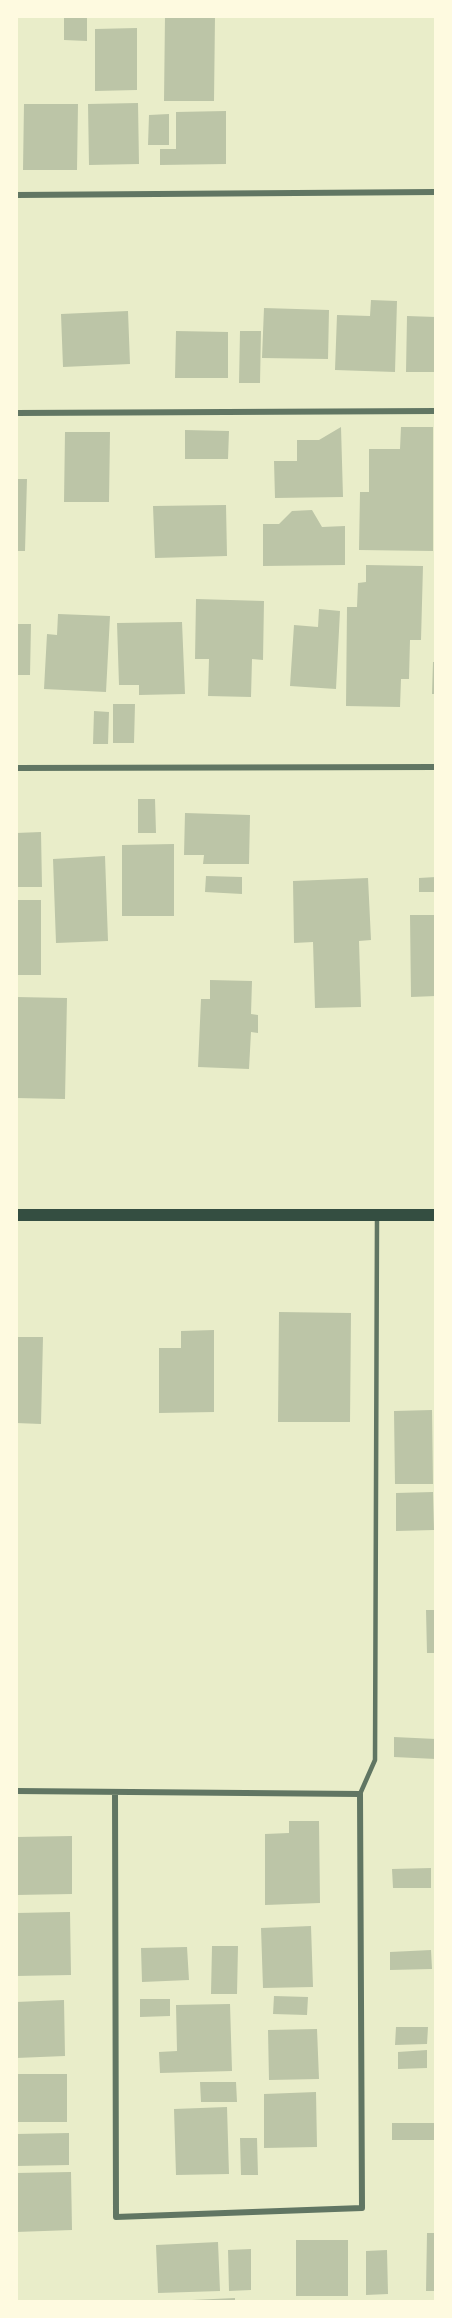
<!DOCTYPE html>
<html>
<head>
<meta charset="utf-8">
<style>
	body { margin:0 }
	#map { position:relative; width:452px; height:2318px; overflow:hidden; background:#e9edc9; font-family:"Sofia Sans Condensed",sans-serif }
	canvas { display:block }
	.frame { position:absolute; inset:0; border:18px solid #fefae0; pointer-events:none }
</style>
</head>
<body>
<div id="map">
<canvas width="452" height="2318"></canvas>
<div class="frame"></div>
</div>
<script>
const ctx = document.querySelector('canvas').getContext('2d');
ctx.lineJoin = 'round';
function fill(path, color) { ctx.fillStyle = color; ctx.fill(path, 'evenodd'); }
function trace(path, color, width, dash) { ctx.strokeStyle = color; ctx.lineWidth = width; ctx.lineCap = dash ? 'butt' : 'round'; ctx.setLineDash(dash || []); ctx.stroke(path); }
const building = new Path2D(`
	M64 16H87V41L64 40Z
	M165 16H215L214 101H164Z
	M137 28V90L95 91V29Z
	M138 103 139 164 89 165 88 104Z
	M24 104H78L77 170H23Z
	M226 111V164L160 165V149H176V112Z
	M169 114V145H148L149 115Z
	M371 300 397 301 395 372 335 370 337 315 370 316Z
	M264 308 329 310 328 359 262 358Z
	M128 311 130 364 63 367 61 314Z
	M407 316 436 317V372H406Z
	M176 331 228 332V378H175Z
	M240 331H261L260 383H239Z
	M341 427 343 497 275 498 274 461H297V440H319Z
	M401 427H433V551L359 550 360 492H369V449H400Z
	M185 430 229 431 228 459H185Z
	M65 432H110L109 502H64Z
	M16 479H27L25 551H16Z
	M226 505 227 556 155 558 153 506Z
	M312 510 322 527 345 526V565L263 566V524H279L292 511Z
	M366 565 423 566 421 640H410L409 679H401L400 707 346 706 347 607H357L358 583 366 582Z
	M196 599 264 601 263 660 252 659 251 697 208 696 209 659H195Z
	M319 609 340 611 336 689 290 686 294 625 318 627Z
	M58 614 110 616 106 692 44 689 47 634 57 635Z
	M182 622 185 694 139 695V685H119L117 623Z
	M16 624H31L30 675H16Z
	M433 662H436V694H432Z
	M113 704H135L134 743H113Z
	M94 711 109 712 108 744H93Z
	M138 799H155L156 833H138Z
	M185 813 250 815 249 864H203L204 855H184Z
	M41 832 42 887H16V833Z
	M174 844V916H122V845Z
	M105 856 108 941 56 943 53 859Z
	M206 876 242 877V894L205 892Z
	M436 877V892H419V878Z
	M368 878 371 940 359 941 361 1007 315 1008 313 942 294 943 293 881Z
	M17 900H41V975H16Z
	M410 915H436V996L411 997Z
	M210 980 252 981 251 1014 258 1015V1033L251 1032 249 1069 198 1067 201 999H210Z
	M16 997 67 998 65 1099 16 1098Z
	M279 1312 351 1313 350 1422H278Z
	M214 1330V1412L159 1413V1348H181V1331Z
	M18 1337H43L41 1424 16 1423Z
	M432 1410 433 1484H395L394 1411Z
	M433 1492 434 1530 396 1531V1493Z
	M426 1610H436V1653H427Z
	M394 1737 436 1739V1759L394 1757Z
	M289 1821H319L320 1903 265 1905V1834L289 1833Z
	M72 1836V1894L16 1895V1837Z
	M431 1868V1888H393L392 1869Z
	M70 1912 71 1975 16 1976V1913Z
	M311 1926 313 1987 263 1988 261 1928Z
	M212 1946H238L237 1994H211Z
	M187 1947 189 1980 142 1982 141 1948Z
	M431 1950 432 1969 390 1970V1952Z
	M274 1996 308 1997 307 2015 273 2014Z
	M140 1999H170V2016L140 2017Z
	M64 2000 65 2056 16 2058V2002Z
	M230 2004 232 2071 160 2073 159 2052 177 2051 176 2005Z
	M396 2027H428L427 2044 395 2045Z
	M317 2029 319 2079 269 2080 268 2030Z
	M427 2050V2068L398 2069V2052Z
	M16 2074H67V2122H16Z
	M200 2082H236L237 2102H201Z
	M316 2092 317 2147 264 2148V2094Z
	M227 2107 229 2174 176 2175 174 2109Z
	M392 2123H436V2140H392Z
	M69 2133V2165L16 2166V2134Z
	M240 2138H257L258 2175H241Z
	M71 2172 72 2230 16 2232V2173Z
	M427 2233H436V2291H426Z
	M296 2240H348V2296H296Z
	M218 2242 220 2291 158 2293 156 2245Z
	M251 2249V2290L229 2291 228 2250Z
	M387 2250 388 2294 366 2295V2251Z
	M235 2298V2302H192V2300Z`);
const service = new Path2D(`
	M360 1794 375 1760 377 1218`);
const minor = new Path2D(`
	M16 195 436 192
	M16 413 436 411
	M16 768 436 767
	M16 1791 360 1794 362 2208 116 2217 115 1792`);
const secondary = new Path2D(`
	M16 1215H436`);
fill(building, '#bcc5a7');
trace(service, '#617663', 4.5);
trace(minor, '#617663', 6);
trace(secondary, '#344e41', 12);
</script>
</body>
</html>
